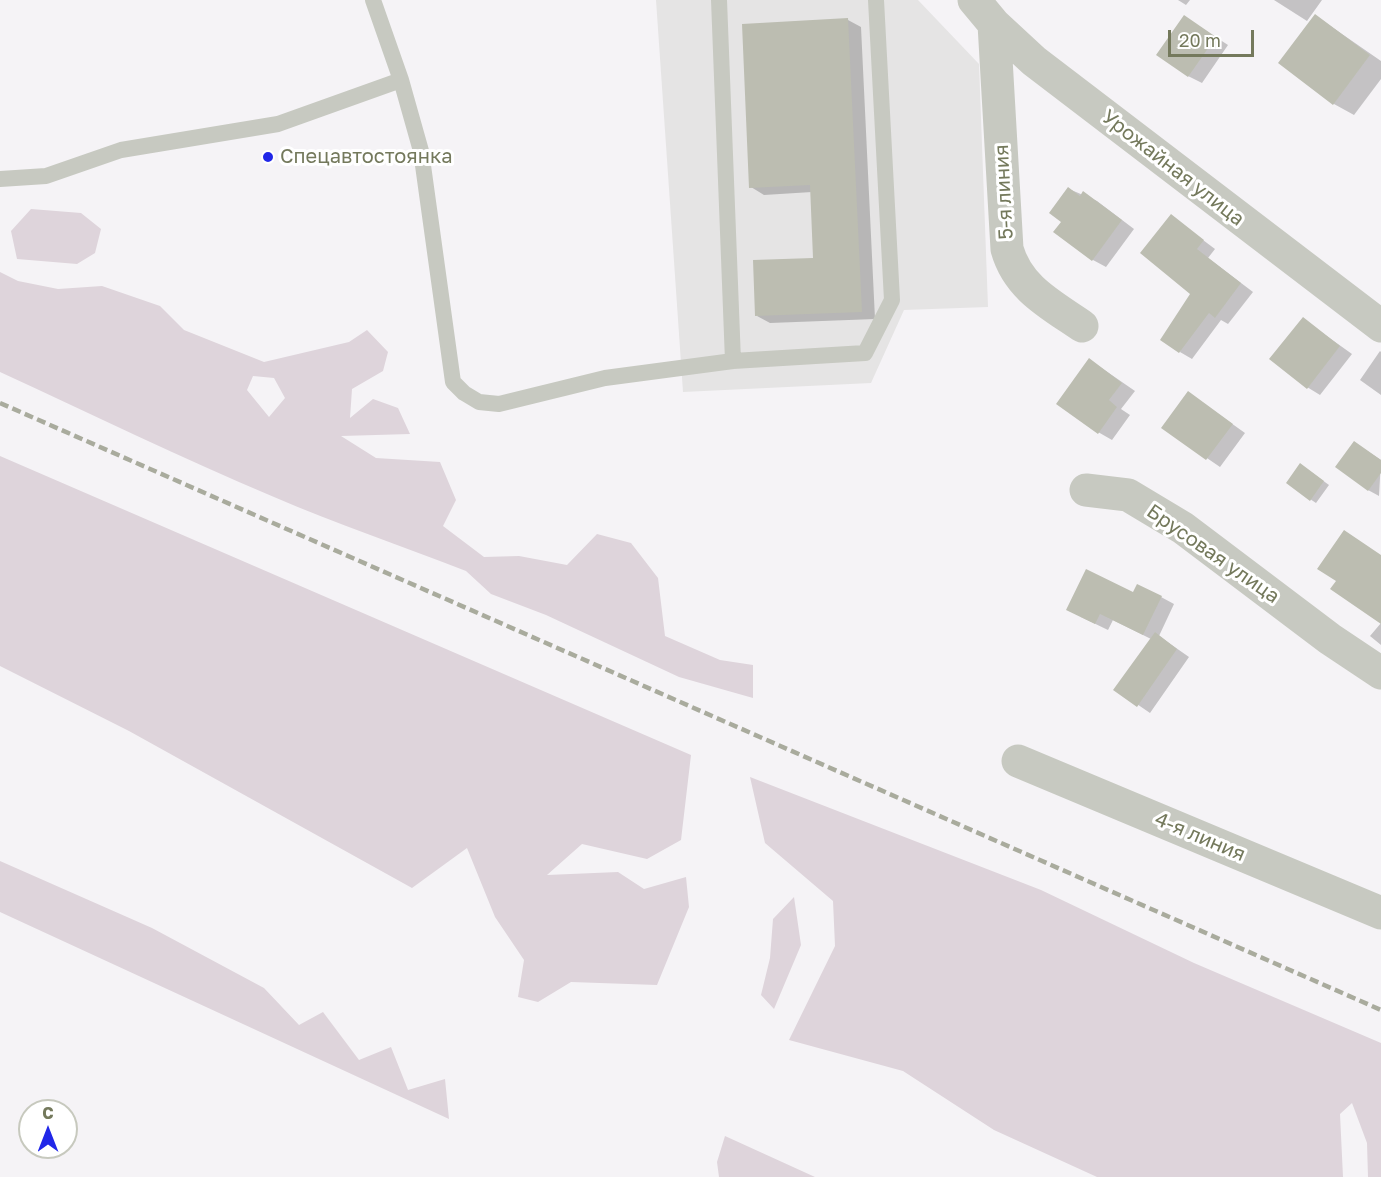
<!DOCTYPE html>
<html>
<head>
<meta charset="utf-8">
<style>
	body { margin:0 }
	#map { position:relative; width:1381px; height:1177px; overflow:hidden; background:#f5f3f6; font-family:"Golos Text",sans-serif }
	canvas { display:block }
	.north { position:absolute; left:18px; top:1099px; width:60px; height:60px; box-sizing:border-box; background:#fff; border:2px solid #c7c9be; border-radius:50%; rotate:0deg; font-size:16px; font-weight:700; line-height:24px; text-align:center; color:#74795c }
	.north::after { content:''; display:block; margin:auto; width:21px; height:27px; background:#2127e8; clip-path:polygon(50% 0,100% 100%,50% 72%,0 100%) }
	.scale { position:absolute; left:1168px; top:30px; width:86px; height:27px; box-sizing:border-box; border:3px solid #74795c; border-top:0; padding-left:8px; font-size:18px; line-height:21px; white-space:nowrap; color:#74795c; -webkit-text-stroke:4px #fff; paint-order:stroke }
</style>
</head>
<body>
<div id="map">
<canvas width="1381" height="1177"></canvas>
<div class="north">С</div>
<div class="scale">20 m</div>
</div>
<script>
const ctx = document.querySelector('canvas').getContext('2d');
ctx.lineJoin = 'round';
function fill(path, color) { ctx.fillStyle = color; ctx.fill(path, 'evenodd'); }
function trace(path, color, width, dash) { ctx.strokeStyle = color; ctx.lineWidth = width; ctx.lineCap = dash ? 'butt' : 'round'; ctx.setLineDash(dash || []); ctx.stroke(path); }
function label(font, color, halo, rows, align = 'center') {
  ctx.font = font + ' "Golos Text",sans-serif'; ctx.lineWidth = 6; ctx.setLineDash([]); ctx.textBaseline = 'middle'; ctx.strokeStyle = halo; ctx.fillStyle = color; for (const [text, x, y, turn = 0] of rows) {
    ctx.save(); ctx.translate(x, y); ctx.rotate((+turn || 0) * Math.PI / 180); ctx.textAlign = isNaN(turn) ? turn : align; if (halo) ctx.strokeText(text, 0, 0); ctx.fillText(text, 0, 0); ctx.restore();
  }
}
const built = new Path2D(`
	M656 0H918L979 64 988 307 904 310 871 383 683 392Z`);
const green = new Path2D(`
	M31 209 81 213 101 229 95 253 77 264 17 259 11 231Z
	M0 272 18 281 58 289 102 286 160 306 184 330 264 362 349 342 367 330 388 352 383 371 352 389 350 418 373 399 398 408 410 434 341 436 376 458 440 462 456 500 443 526 484 557 519 556 567 565 597 534 631 543 658 578 665 636 720 660 753 665V698L679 677 546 615 491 594 466 571C402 546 337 524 274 497 182 458 91 414 0 372ZM253 376 274 378 285 398 269 417 247 390Z
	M0 456 691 755 681 840 647 859 582 844 547 875 618 872 644 889 686 877 689 907 657 985 571 982 538 1002 518 997 524 960 495 917 467 848 412 888 129 731 0 666Z
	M750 777 1041 890 1194 963 1381 1043V1177H1368L1367 1143 1352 1103 1340 1114 1343 1177H1097L994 1130 903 1071 789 1040 835 946 833 901 765 843Z
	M0 861 152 928 264 988 299 1025 323 1012 359 1060 391 1047 408 1090 445 1079 449 1119 0 912Z
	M794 897 801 945 774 1009 761 995 770 958 773 919Z
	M725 1136 815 1177H719L717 1162Z`);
const shadow = new Path2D(`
	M1178 0H1190L1186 5Z
	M1274 0H1322L1307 21Z
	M1316 16 1381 61V79L1354 115 1334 104Z
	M1185 17 1228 45 1202 83 1188 76Z
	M848 20 861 27 875 319 770 323 757 316 815 259 812 192 764 195 751 187Z
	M1069 189 1097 201 1134 229 1106 267 1093 260Z
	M1171 216 1215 249 1208 258 1253 292 1228 324 1221 320 1192 359 1180 352 1192 293Z
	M1303 319 1352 354 1320 395 1307 387Z
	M1380 351 1381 352V395L1360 380Z
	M1090 360 1135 391 1121 409 1130 415 1112 440 1098 432Z
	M1189 393 1245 433 1220 467 1163 428Z
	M1355 443 1381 460 1379 496 1368 490Z
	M1307 469 1329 485 1316 503 1310 499Z
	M1134 594 1161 597 1174 604 1159 636 1189 657 1150 713 1115 689 1151 639 1113 620 1108 630 1081 617Z
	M1381 623V645L1370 636Z`);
const building = new Path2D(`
	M1315 14 1370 55 1333 105 1278 63Z
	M1184 15 1216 37 1188 77 1156 55Z
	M848 18 862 312 755 316 753 260 813 258 810 185 749 188 742 24Z
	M1068 187 1080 196 1083 191 1122 220 1092 261 1053 232 1061 222 1049 213Z
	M1171 214 1204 240 1197 249 1241 283 1215 318 1209 313 1179 353 1160 340 1190 294 1140 253Z
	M1303 317 1340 346 1307 389 1269 359Z
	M1089 358 1122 383 1109 400 1117 407 1098 434 1056 404Z
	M1188 391 1233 424 1206 460 1161 428Z
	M1354 441 1381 460V473L1368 491 1335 467Z
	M1300 463 1324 481 1310 501 1286 483Z
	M1344 530 1381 555V624L1330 589 1336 581 1317 569Z
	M1086 569 1133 592 1137 584 1162 596 1143 635 1100 614 1095 624 1066 610Z
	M1155 632 1177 649 1137 707 1113 690Z`);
const service = new Path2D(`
	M373 0 401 80 421 151 453 382 464 393 479 402 499 404 605 378 733 361
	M719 0 733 361 865 353 892 300 876 0
	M0 179 46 176 121 150 278 124 401 80`);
const minor = new Path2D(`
	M974 0 994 24 1034 61 1381 326
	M994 24 1007 249C1018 288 1050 304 1082 326
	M1086 490 1128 495 1183 528 1330 639 1381 673
	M1018 761 1381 913`);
const rail = new Path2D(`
	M0 403 1381 1010`);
const markers = [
	[268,157,6,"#2127e8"]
];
const poiNames = [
	["Спецавтостоянка",280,157]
];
const streetNames = [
	["Урожайная улица",1173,168,38],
	["5-я линия",1004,192,-93],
	["Брусовая улица",1213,554,35],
	["4-я линия",1200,837,23]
];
fill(built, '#e5e4e4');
fill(green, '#ded4db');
fill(shadow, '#0003');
fill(building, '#bcbdb1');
trace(service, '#c7c9c1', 16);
trace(minor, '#c7c9c1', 33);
trace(rail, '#a9ab9d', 4.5, [9, 4.5]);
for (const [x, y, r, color] of markers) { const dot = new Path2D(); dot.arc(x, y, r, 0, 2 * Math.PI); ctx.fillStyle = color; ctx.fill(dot); trace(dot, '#fff', 2); }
label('20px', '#74795c', '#fff', poiNames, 'left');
label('20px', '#74795c', '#fff', streetNames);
</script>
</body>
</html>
